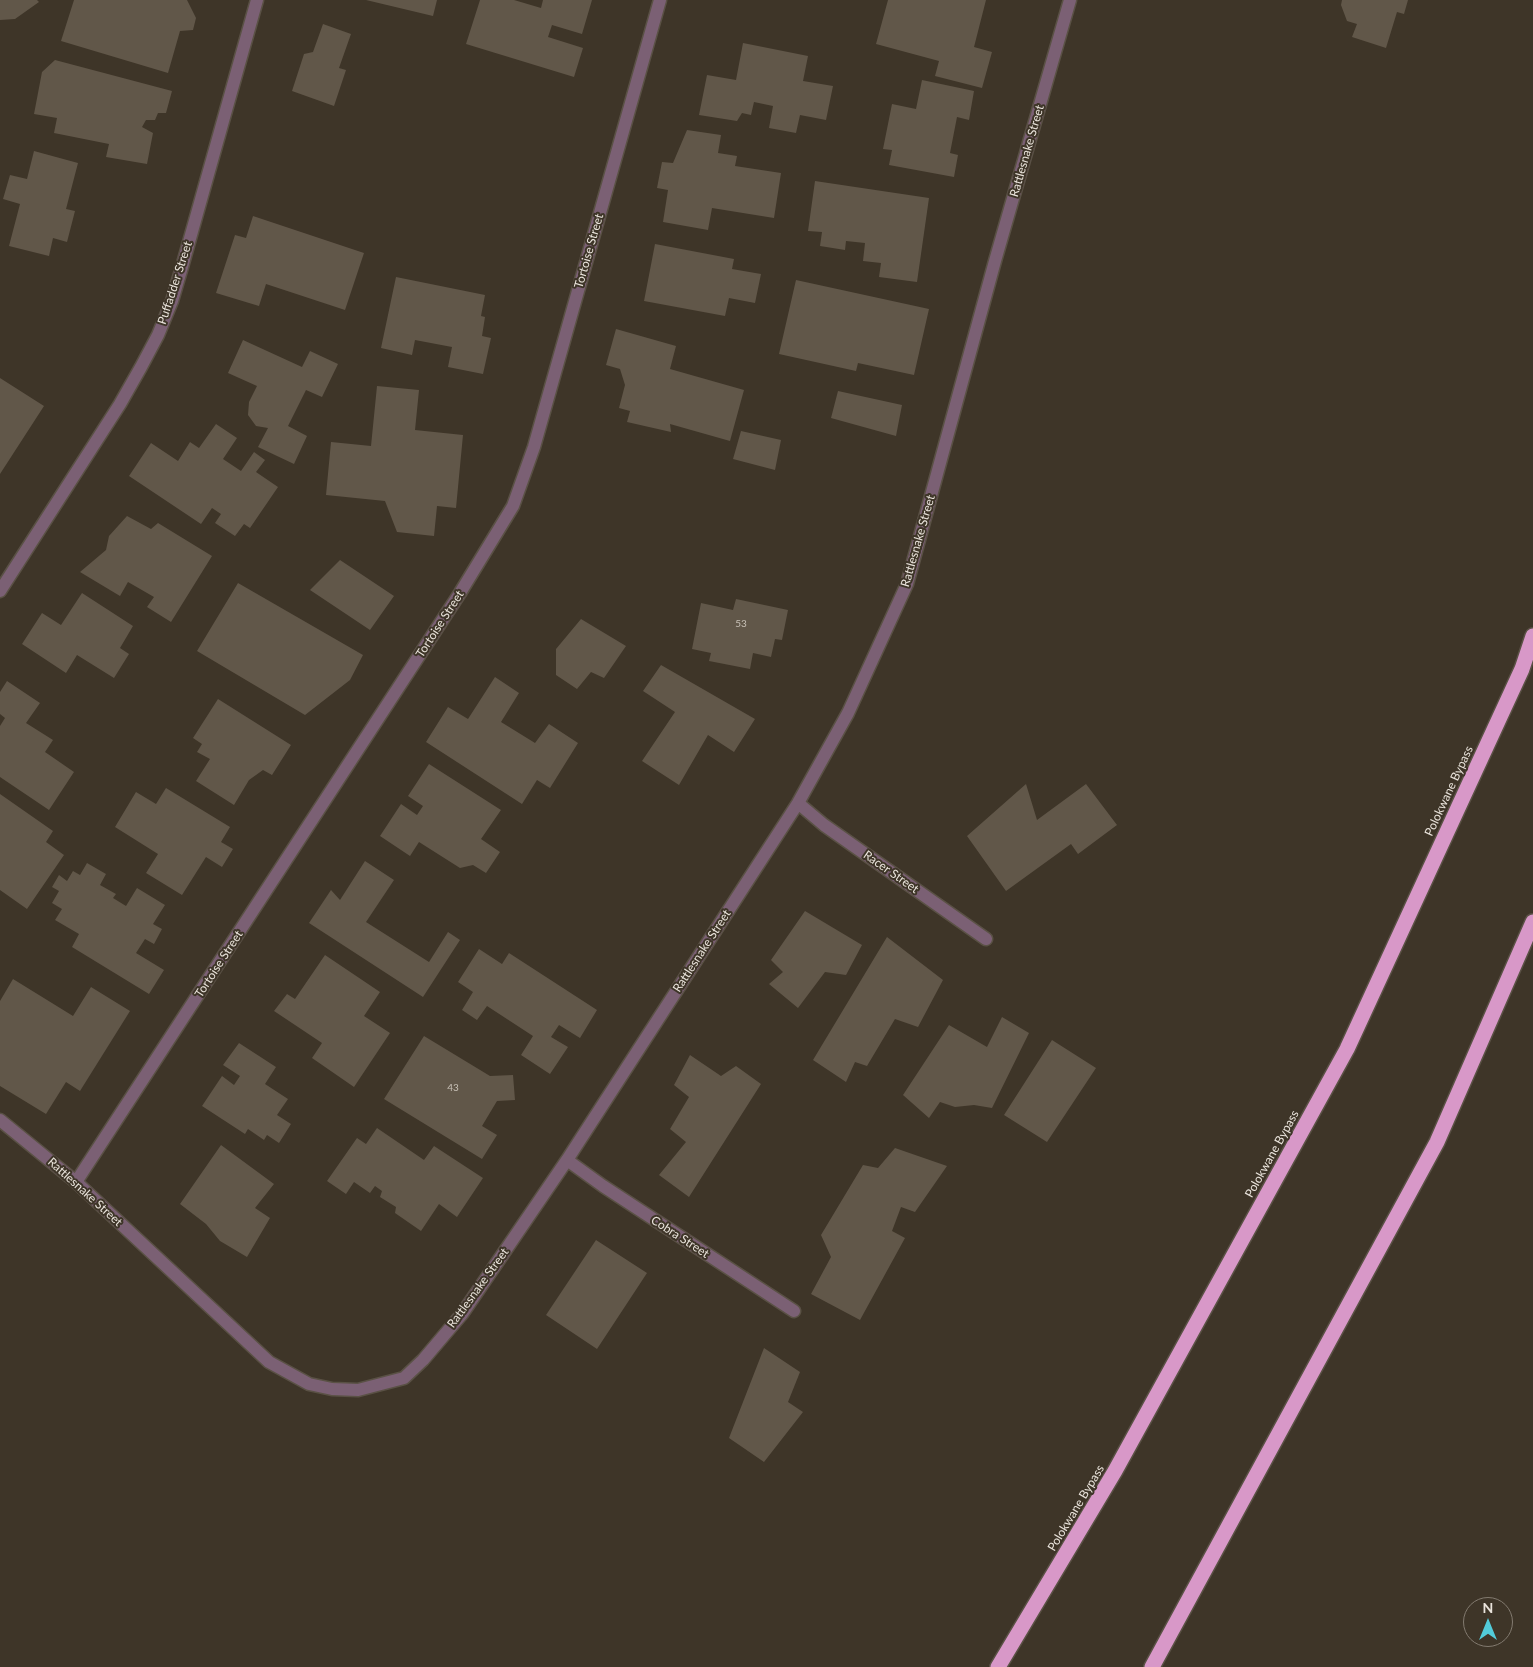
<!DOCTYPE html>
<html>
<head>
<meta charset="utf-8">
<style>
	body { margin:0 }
	#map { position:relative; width:1533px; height:1667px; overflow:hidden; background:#3e3528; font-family:Lato,sans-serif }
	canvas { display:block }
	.north { position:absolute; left:1463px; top:1597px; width:50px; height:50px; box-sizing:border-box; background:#3e3528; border:1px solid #837b70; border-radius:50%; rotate:0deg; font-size:14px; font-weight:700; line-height:20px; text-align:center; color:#eae4dc }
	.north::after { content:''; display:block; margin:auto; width:18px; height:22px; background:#52cbd9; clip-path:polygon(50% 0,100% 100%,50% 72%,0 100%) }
</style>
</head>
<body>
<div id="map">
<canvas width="1533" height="1667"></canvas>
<div class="north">N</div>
</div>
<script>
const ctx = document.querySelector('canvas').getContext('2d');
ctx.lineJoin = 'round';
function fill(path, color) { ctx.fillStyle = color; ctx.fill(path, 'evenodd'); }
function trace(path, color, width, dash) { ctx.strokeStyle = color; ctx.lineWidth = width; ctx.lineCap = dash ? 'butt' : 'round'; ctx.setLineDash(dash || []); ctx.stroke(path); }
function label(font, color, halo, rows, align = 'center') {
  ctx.font = font + ' Lato,sans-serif'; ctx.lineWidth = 4; ctx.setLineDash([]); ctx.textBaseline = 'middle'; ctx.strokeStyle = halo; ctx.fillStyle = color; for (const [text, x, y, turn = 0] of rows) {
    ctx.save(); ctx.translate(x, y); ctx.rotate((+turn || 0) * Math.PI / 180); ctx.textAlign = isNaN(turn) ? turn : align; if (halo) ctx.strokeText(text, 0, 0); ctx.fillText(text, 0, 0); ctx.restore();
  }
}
const building = new Path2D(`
	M0 0H37L39 2 15 19 0 20Z
	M74 0H187L196 18 193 30 180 31 168 73 61 41Z
	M366 0H437L433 16Z
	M480 0H514L541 8 543 0H592L582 34 552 25 548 37 583 48 574 77 466 44Z
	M888 0H986L974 47 992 52 982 88 935 76 939 61 876 44Z
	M1342 0H1408L1404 14 1397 12 1386 48 1352 37 1357 24 1347 21 1341 5Z
	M323 24 351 34 339 68 346 70 334 106 292 91 304 54 313 52Z
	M743 43 808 56 803 81 833 86 826 120 800 115 796 133 769 128 773 106 754 102 751 115 742 113 737 121 699 115 707 75 736 80Z
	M55 60 172 91 166 113H158L155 120H146L142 127 153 133 147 164 106 157 109 144 54 133 57 118 34 114 42 72Z
	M922 80 974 91 969 120 957 117 950 153 958 155 954 177 889 165 892 150 883 149 892 104 916 109Z
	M687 130 721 135 718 153 737 156 735 166 781 173 774 218 712 208 708 230 663 222 668 190 657 188 662 162 673 163Z
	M34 151 78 163 66 209 75 211 67 242 53 238 49 256 9 246 20 204 3 199 10 175 27 179Z
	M815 181 929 198 917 282 879 277 881 263 863 261 865 243 846 241 845 250 820 246 822 232 808 231Z
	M253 216 364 253 345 310 266 284 259 306 216 293 235 235 246 238Z
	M655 244 734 259 732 269 761 274 755 303 729 298 725 316 644 301Z
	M396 277 485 295 481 316 485 317 482 336 491 338 483 374 448 367 452 347 415 340 412 355 381 348Z
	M796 280 929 309 914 375 858 363 856 371 779 354Z
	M616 329 676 346 670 369 744 390 730 441 670 424 671 432 627 422 630 411 619 408 625 385 620 369 606 365Z
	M243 340 302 367 310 351 338 364 322 397 306 390 288 426 307 436 294 464 258 447 268 428 256 426 248 415 249 402 257 386 228 373Z
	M0 378 44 406 0 474Z
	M377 386 419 390 415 430 463 435 456 508 437 506 434 536 397 532 385 501 326 495 331 442 371 446Z
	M838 391 902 405 896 436 831 418Z
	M216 424 237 438 223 459 241 471 254 452 265 460 256 472 278 487 250 528 244 524 235 536 215 523 221 514 212 508 201 524 129 476 151 443 178 461 190 442 199 448Z
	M741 431 781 440 775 470 733 459Z
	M127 516 151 529 158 523 212 556 171 622 147 607 154 597 128 582 120 596 80 572 106 550 109 536Z
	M340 560 394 596 370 630 310 590Z
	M238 583 363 655 350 680 305 715 197 651Z
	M82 593 133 626 120 648 129 654 114 678 77 655 66 673 22 644 42 613 61 625Z
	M736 599 788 610 782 640 775 639 771 657 753 653 750 669 709 661 711 653 692 649 701 603 733 610Z
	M581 619 626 646 604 678 591 672 577 689 556 675V649Z
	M661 665 755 719 734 752 708 735 679 785 642 761 675 712 643 691Z
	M495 677 519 693 501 722 535 743 549 724 578 743 550 788 537 780 522 804 426 742 448 707 468 719Z
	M7 681 40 703 26 723 53 740 45 752 74 772 49 810 0 777V726L5 718 0 714V692Z
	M218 699 291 745 272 775 263 770 249 780 234 805 196 781 210 759 197 752 202 744 193 738Z
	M429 764 501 810 481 839 500 852 486 873 473 865 460 868 419 842 410 856 380 836 401 804 417 815 423 806 408 796Z
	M1026 784 1037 820 1086 784 1117 825 1078 854 1071 844 1006 891 967 836Z
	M166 788 230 827 221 842 233 849 222 867 206 857 182 895 146 873 158 854 115 827 136 792 156 804Z
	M0 794 53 831 46 842 64 855 27 909 0 890Z
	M365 861 394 880 366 922 429 962 448 932 460 940 423 997 309 923 331 890 340 900Z
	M87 863 106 874 100 885 116 894 113 898 126 906 137 888 165 905 153 924 162 929 154 944 145 939 136 953 164 970 149 994 72 947 79 934 55 920 62 909 52 903 59 891 52 887 59 875 67 881 73 871 80 875Z
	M805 911 862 945 846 975 825 972 798 1008 769 984 783 972 771 960Z
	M887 937 943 980 918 1027 895 1019 867 1066 855 1062 846 1082 813 1060Z
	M479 949 502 964 509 953 597 1010 580 1038 559 1025 551 1037 568 1047 550 1074 521 1055 533 1036 487 1006 477 1020 462 1010 473 992 458 982Z
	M325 955 380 992 364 1016 390 1033 354 1087 312 1058 322 1043 274 1011 287 994 295 999Z
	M13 979 73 1016 91 987 130 1011 80 1091 66 1082 46 1114 0 1086V1001Z
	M1002 1017 1029 1033 992 1108 974 1105 955 1107 940 1102 929 1118 903 1095 949 1025 987 1047Z
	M424 1036 490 1076 513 1075 515 1100 497 1101 482 1126 497 1135 482 1159 384 1099Z
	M1052 1040 1096 1068 1047 1142 1004 1115Z
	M239 1043 276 1067 265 1084 288 1099 277 1115 291 1124 279 1143 267 1135 264 1140 248 1129 245 1134 202 1106 222 1076 234 1085 240 1076 223 1065Z
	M690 1055 721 1076 736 1066 761 1084 689 1197 659 1175 686 1142 670 1129 689 1097 674 1085Z
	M377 1128 424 1160 434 1146 483 1178 457 1217 439 1204 421 1231 395 1213 396 1207 380 1197 382 1191 375 1186 370 1193 354 1182 346 1194 327 1181 357 1138 366 1144Z
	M221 1145 274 1184 255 1208 270 1218 247 1257 220 1241 206 1224 180 1204Z
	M895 1148 947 1166 915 1212 901 1207 892 1231 905 1238 860 1320 811 1294 831 1257 821 1235 863 1165 878 1168Z
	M596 1240 647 1273 597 1349 546 1315Z
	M764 1348 800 1372 788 1402 803 1412 764 1462 729 1438Z`);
const minor = new Path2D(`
	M0 591 120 404 141 367 158 335 172 301 182 267 257 0
	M798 803 824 825 986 939
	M0 1120 76 1182 269 1362 309 1384 332 1389 358 1390 404 1378 423 1360 462 1314 567 1160 798 803 848 713 907 584 995 261 1070 0
	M567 1160 603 1186 794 1311
	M76 1182 460 593 513 506 534 447 660 0`);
const motorway = new Path2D(`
	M998 1667 1115 1471 1347 1049 1522 669 1533 636
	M1152 1667 1437 1142 1533 922`);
const numberNames = [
	["53",741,624],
	["43",453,1088]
];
const streetNames = [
	["Rattlesnake Street",1027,151,-74],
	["Tortoise Street",589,251,-74],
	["Puffadder Street",175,283,-72],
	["Rattlesnake Street",918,541,-74],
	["Tortoise Street",440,624,-57],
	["Polokwane Bypass",1449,791,-65],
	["Racer Street",891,872,35],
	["Rattlesnake Street",702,951,-57],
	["Tortoise Street",219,964,-57],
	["Polokwane Bypass",1272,1154,-61],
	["Rattlesnake Street",85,1192,42],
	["Cobra Street",680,1237,33],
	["Rattlesnake Street",478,1288,-54],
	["Polokwane Bypass",1076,1508,-59]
];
fill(building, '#615749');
trace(minor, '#5a5145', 15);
trace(motorway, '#5a5145', 18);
trace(minor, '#7b6074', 12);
trace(motorway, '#d898c8', 15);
label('10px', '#c8c1b7', null, numberNames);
label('12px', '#eae4dc', '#3e3528', streetNames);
</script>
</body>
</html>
